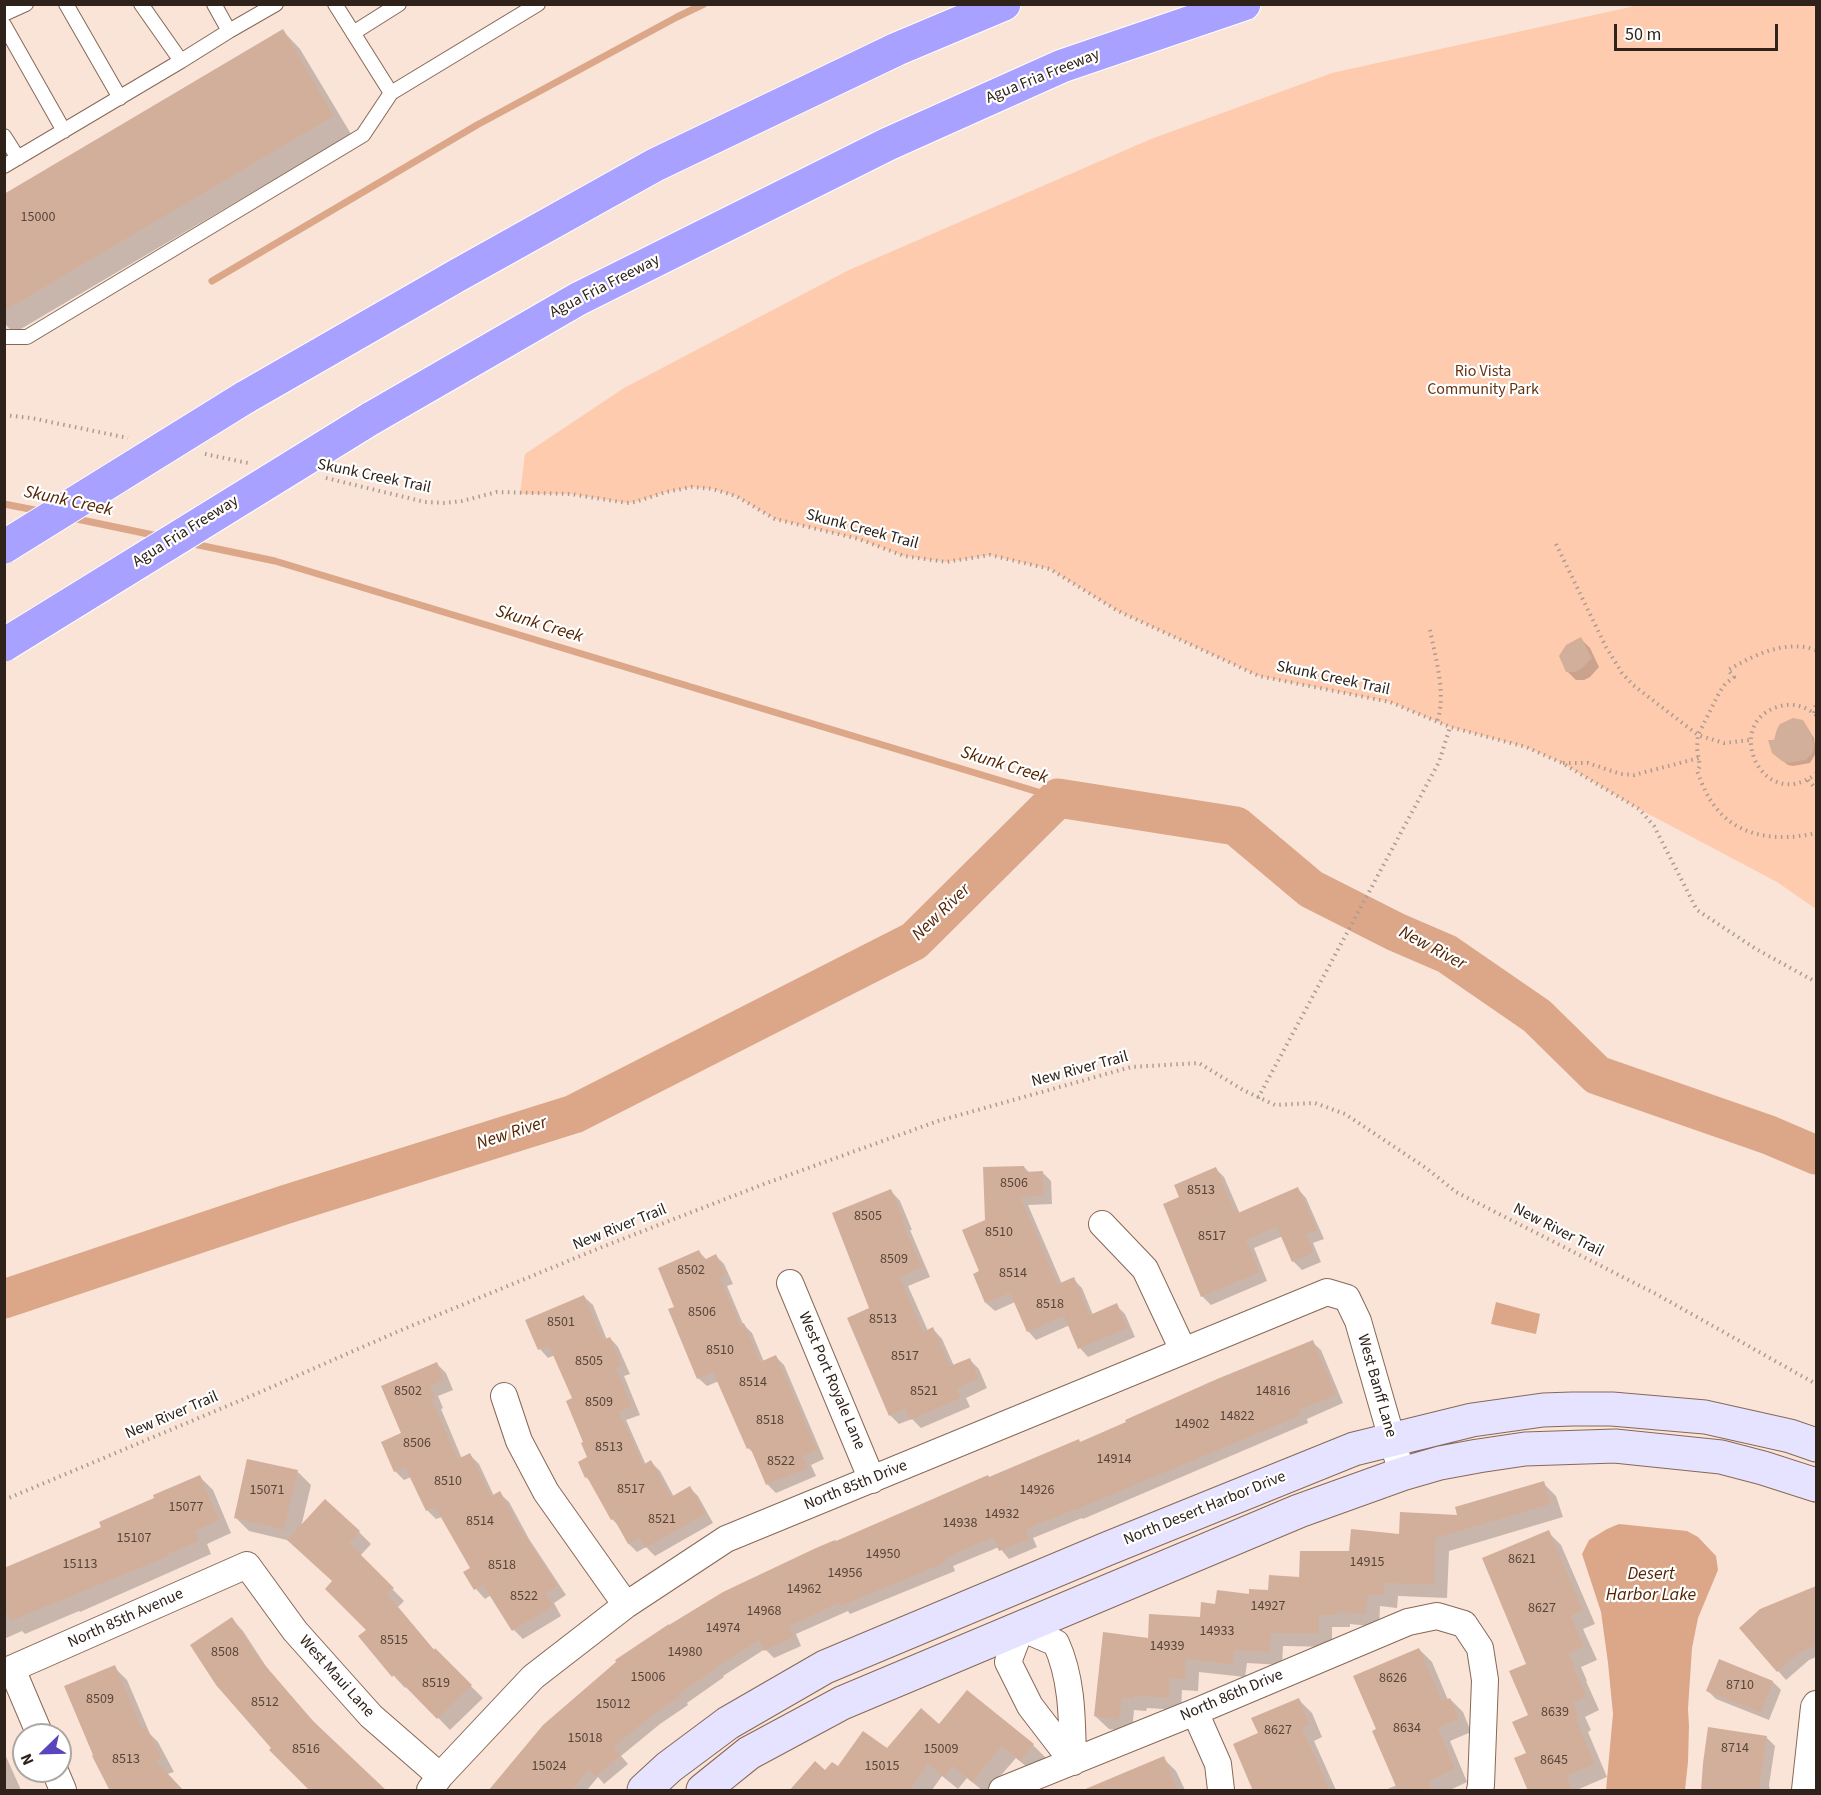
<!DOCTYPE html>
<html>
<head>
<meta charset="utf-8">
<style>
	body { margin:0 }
	#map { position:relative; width:1821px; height:1795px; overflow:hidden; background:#fae4d8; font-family:"Source Sans 3",sans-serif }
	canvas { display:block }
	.frame { position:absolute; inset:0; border:6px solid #2f221a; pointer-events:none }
	.north { position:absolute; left:12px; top:1723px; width:60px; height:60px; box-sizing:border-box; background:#fff; border:2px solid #aca7a3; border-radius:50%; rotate:247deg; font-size:16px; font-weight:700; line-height:24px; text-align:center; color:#2f221a }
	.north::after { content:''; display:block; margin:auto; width:21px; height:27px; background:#5c44bc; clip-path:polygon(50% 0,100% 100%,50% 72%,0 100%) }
	.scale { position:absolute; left:1614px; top:24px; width:164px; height:27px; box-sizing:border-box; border:3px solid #2f221a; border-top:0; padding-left:8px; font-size:18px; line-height:21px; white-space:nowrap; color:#2f221a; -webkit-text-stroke:4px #fff; paint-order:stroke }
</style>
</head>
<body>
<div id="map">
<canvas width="1821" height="1795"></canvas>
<div class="frame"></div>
<div class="north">N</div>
<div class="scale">50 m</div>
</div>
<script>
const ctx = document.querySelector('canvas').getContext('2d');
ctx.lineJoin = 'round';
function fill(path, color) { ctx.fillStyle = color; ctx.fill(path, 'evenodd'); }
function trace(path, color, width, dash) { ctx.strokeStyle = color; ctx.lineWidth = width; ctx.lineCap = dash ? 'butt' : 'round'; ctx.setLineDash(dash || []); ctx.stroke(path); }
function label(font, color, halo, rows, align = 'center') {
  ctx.font = font + ' "Source Sans 3",sans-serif'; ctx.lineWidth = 4.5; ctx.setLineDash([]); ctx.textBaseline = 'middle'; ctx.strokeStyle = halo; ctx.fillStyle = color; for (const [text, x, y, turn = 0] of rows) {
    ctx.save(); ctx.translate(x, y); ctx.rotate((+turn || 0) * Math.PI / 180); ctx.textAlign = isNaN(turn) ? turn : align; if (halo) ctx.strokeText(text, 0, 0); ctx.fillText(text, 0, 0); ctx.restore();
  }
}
const green = new Path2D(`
	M1639 5H1816V909L1777 882 1639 809 1562 763 1526 747 1450 727 1390 702 1259 676 1118 611 1050 569 990 555 946 562 904 556 859 539 775 519 736 496 713 489 692 487 666 492 635 502 627 503 570 494H520L525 454 624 388 849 270 1151 139 1332 73Z`);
const water = new Path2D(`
	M1496 1302 1540 1314 1536 1334 1491 1324Z
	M1619 1524 1687 1531 1698 1537 1716 1556 1718 1570 1698 1618 1692 1648 1688 1709 1689 1726 1688 1762 1685 1790H1606L1613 1714 1608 1663 1601 1612 1582 1554 1589 1540 1607 1529Z`);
const shadow = new Path2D(`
	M283 31 300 49 351 134 14 333 4 323V196Z
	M1581 639 1590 648 1599 667 1590 677 1584 680H1576L1567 671Z
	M1802 721 1814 738 1816 753 1810 763 1793 766 1788 765 1778 757 1776 741Z
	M1024 1167 1030 1173H1043L1051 1181 1052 1204 1028 1205 1062 1284 1073 1279 1082 1288 1093 1315 1116 1305 1125 1314 1135 1337 1088 1357 1080 1348 1070 1325 1036 1340 1028 1331 1015 1302 995 1311 986 1303 975 1275 981 1272 986 1221Z
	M1216 1169 1224 1177 1240 1214 1298 1189 1306 1198 1324 1239 1313 1243 1321 1262 1302 1270 1293 1261 1283 1236 1254 1248 1267 1281 1211 1305 1202 1296 1181 1198Z
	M891 1191 900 1201 912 1230H910L930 1277 908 1286 928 1331 933 1329 942 1339 954 1366 970 1360 979 1369 987 1388 966 1398 970 1407 921 1428 912 1419 899 1424 890 1415 871 1309Z
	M699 1252 707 1260 716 1256 724 1264 733 1284 727 1286 743 1324 752 1333 764 1362 776 1357 784 1365 824 1459 811 1465 816 1476 776 1493 767 1484 755 1454 748 1448 719 1381 707 1386 698 1378 676 1307Z
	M584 1297 593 1305 607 1340 610 1338 618 1347 630 1374 624 1376 640 1415 626 1420 646 1465 651 1462 660 1471 674 1497 690 1488 698 1496 713 1523 655 1556 646 1547 637 1552 629 1544 619 1526 612 1519 592 1483 586 1477 589 1458 574 1399 555 1355 548 1358 540 1349Z
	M1312 1342 1321 1350 1343 1403 1307 1419 1308 1423 1083 1519 1082 1518 1033 1538 1037 1547 1009 1559 999 1547 953 1566 955 1571 850 1614 848 1611 796 1634 801 1646 774 1658 765 1649 723 1676 724 1677 687 1703 688 1705 660 1724 621 1756 628 1764 604 1784 598 1777 587 1790H490L836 1542 989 1478 1081 1443Z
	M437 1364 446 1373 453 1390 438 1396 443 1408 441 1409 462 1459 470 1455 479 1464 494 1496 499 1493 509 1502 529 1539 566 1595 554 1603 561 1616 523 1639 514 1630 491 1595 485 1599 476 1589 465 1573 472 1568 442 1517 436 1519 427 1510 411 1477 404 1480 395 1471 403 1434Z
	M298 1472 311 1485 301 1527 325 1501 359 1532 371 1544 360 1556 404 1601 398 1607 435 1651 483 1698 450 1730 407 1686 405 1688 394 1676 360 1636 368 1630 334 1582 291 1541 249 1531 236 1518Z
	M200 1477 213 1490 231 1533 207 1544 211 1554 80 1612 79 1611 25 1634 22 1631 4 1639V1570L103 1528Z
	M1543 1483 1556 1496 1563 1517 1449 1551 1447 1598 1398 1596 1397 1608 1380 1606 1379 1627 1350 1624V1627H1332V1647L1283 1646 1282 1665 1247 1663 1245 1677 1199 1672 1198 1691 1182 1690 1181 1710 1147 1708 1146 1711 1134 1710 1132 1732 1109 1729 1095 1716 1149 1639 1201 1618 1217 1605 1270 1591 1301 1578 1350 1553 1459 1516Z
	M1548 1532 1561 1545 1595 1624 1583 1629 1597 1660 1581 1667 1587 1681H1586L1599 1710 1585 1717 1591 1730 1588 1732 1607 1777 1579 1789V1790H1529L1528 1664Z
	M1816 1587V1657L1809 1660 1786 1680 1741 1628 1761 1611Z
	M232 1619 243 1631 269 1671 321 1730 273 1748Z
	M1419 1649 1432 1662 1448 1700 1450 1699 1463 1712 1471 1732 1450 1741 1467 1782 1450 1790H1385L1397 1785 1378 1730Z
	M114 1667 127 1680 150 1734 158 1742 174 1772 112 1790Z
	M1773 1682 1781 1690 1769 1720 1716 1699 1708 1691Z
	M968 1692 1033 1745 1046 1758 1034 1773 1016 1758 988 1790H982L967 1778 958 1789 942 1776 932 1790H791L826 1772 887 1750 940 1726Z
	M1299 1700 1312 1713 1322 1737 1314 1741 1336 1790H1254L1260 1734Z
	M1767 1738 1775 1746 1769 1785 1770 1790H1702Z
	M4 1752 21 1790H4Z
	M1163 1758 1176 1771 1185 1790H1102Z`);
const stream = new Path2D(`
	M212 281 477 125 677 17 704 4
	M4 504 40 511
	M72 518 158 536
	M189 543 275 561 1058 798`);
const river = new Path2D(`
	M4 1299 284 1205 574 1114 914 941 1058 798 1236 826 1311 889 1396 932 1447 954 1537 1016 1597 1075 1769 1135 1816 1155`);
const building = new Path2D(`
	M283 29 334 116 4 311V194Z
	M1581 637 1592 658 1581 669 1575 672H1566L1559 656 1566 645Z
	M1793 718 1803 720 1811 733 1814 745 1813 752 1806 760 1788 763 1782 761 1772 753 1768 740H1774L1777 729 1780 724Z
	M1024 1166 1025 1172 1043 1171 1044 1196 1020 1197 1058 1284 1074 1277 1090 1315 1117 1303 1127 1328 1078 1349 1064 1316 1027 1332 1010 1293 985 1303 973 1274 979 1271 962 1230 985 1220 983 1167Z
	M1216 1167 1234 1210 1237 1209 1238 1213 1298 1187 1317 1230 1306 1235 1314 1253 1292 1262 1277 1227 1246 1240 1260 1272 1201 1297 1163 1204 1179 1197 1174 1185Z
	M891 1189 904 1220 902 1221 922 1267 900 1277 923 1332 933 1327 950 1366 970 1358 979 1379 957 1388 961 1398 910 1420 905 1408 889 1416 847 1318 869 1308 832 1213Z
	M699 1250 704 1260 716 1254 725 1275 720 1278 740 1325 744 1323 760 1362 776 1355 817 1450 803 1456 808 1468 766 1485 750 1447 747 1449 713 1372 697 1379 668 1309 674 1307 658 1268Z
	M584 1295 603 1340 610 1337 622 1365 616 1368 632 1406 619 1412 643 1465 651 1460 671 1497 690 1486 706 1514 645 1548 639 1538 628 1544 614 1519 611 1520 587 1477 585 1478 578 1462 587 1457 581 1443 583 1442 566 1401 572 1398 549 1346 538 1350 525 1320Z
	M1313 1340 1336 1395 1299 1410 1301 1415 1073 1511V1510L1025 1530 1029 1539 999 1551 993 1537 945 1558 947 1562 841 1606 839 1603 789 1626 794 1637 764 1651 759 1640 716 1667 717 1668 679 1694 680 1696 651 1716 614 1747 621 1755 595 1777 589 1769 571 1791H488L543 1725 616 1662 615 1660 669 1624V1625L723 1592 816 1548 835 1540 836 1541 988 1475 989 1477 1079 1439 1080 1442 1126 1422 1125 1420 1217 1379Z
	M437 1362 444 1380 430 1386 435 1398 432 1400 458 1459 470 1453 491 1496 500 1491 520 1528 558 1586 545 1594 553 1606 512 1631 483 1585 474 1590 463 1572 470 1568 435 1507 426 1511 405 1467 394 1472 381 1442 401 1433 381 1386Z
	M247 1459 298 1470 284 1530 234 1518Z
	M200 1475 219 1520 195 1531 199 1541 168 1554 169 1556 11 1621 4 1607V1568L101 1527 99 1522 154 1498 153 1495Z
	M1544 1481 1551 1504 1436 1538 1434 1585 1385 1583 1384 1595 1368 1594 1366 1614 1337 1612V1615H1319V1634L1271 1633 1270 1652 1234 1650 1233 1665 1186 1659 1185 1679 1170 1678 1169 1698 1134 1696V1699L1122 1698 1119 1720 1094 1716 1103 1632 1148 1638 1149 1614 1200 1617 1201 1602 1215 1604 1217 1590 1249 1594V1589L1268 1590 1269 1575 1299 1577 1300 1551H1349L1351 1529 1399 1534 1400 1512 1457 1515 1455 1507Z
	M325 1499 360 1531 349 1543 394 1588 387 1594 434 1650 435 1648 472 1685 437 1719 394 1675 392 1677 358 1636 366 1630 325 1589 332 1581 287 1540Z
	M1549 1530 1583 1611 1571 1616 1584 1647 1569 1653 1575 1667 1574 1668 1587 1697 1573 1703 1579 1717 1576 1718 1595 1764 1567 1776 1572 1791H1528L1514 1758 1526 1753 1512 1722 1528 1715 1509 1671 1526 1664 1482 1558Z
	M1816 1586V1645L1801 1652 1777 1672 1739 1628 1760 1609Z
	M232 1617 258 1657 312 1720 387 1791H310L269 1750 271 1748 216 1685 190 1645Z
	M1419 1648 1442 1701 1450 1698 1459 1719 1438 1728 1455 1769 1429 1781 1433 1791H1398L1372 1731 1376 1729 1353 1676Z
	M1719 1659 1773 1681 1761 1713 1706 1691Z
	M115 1665 142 1729 146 1727 162 1758 156 1761 184 1791H110L92 1756 93 1755 64 1686Z
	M967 1690 1034 1744 1020 1761 1002 1746 972 1782 953 1766 944 1777 928 1764 909 1791H789L815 1761 825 1770 832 1762 838 1766 863 1731 887 1748 921 1708 939 1724Z
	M1299 1698 1310 1724 1302 1728 1330 1791H1253L1233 1744 1258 1733 1251 1718Z
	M1708 1727 1767 1736 1759 1791H1701L1703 1763Z
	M1164 1756 1178 1791H1083V1790Z`);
const path = new Path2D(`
	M4 415 31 418 128 438
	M205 454 248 463
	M326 478 425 502 445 503 462 501 497 492 570 494 627 503 635 502 666 492 692 487 713 489 736 496 775 519 859 539 904 556 946 562 990 555 1050 569 1118 611 1259 676 1390 702 1450 727 1526 747 1562 763 1639 809 1654 826 1697 910 1756 949 1816 982
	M1556 544 1606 647 1622 673 1633 685 1698 735 1724 743 1750 740
	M1430 630C1435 656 1447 696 1437 721
	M1816 650C1786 639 1754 655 1728 670L1734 677 1725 684 1719 693 1698 735 1697 749 1700 766 1697 771C1701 781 1705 792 1711 801 1735 838 1777 842 1816 833
	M1814 713 1816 704
	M1816 715C1805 706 1792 702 1777 707 1722 725 1763 814 1816 774
	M1563 763H1588L1621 774 1634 775 1699 758
	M1808 780 1816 789
	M1258 1098 1439 762 1450 727
	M4 1500 258 1393 399 1331 602 1247 764 1184 938 1121 1131 1067 1199 1063 1243 1090 1275 1105 1315 1103 1345 1114 1426 1168 1456 1192 1656 1294 1816 1384`);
const lane = new Path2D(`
	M66 4 120 98
	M214 4 229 31 276 4
	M335 4 391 93 538 4
	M4 14 26 4
	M4 25 64 131
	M353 33 399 4
	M181 61 229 31
	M4 136 18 158
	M4 166 181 61 141 4
	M4 337H27L363 135 391 93`);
const street = new Path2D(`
	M1102 1224 1145 1269 1183 1350
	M790 1283 872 1480
	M504 1396 519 1441 546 1492 626 1605
	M1021 1628 1056 1643C1073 1680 1072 1722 1073 1762L1030 1706 1008 1662Z
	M12 1669 40 1735
	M4 1672 247 1565 295 1631 371 1716 440 1776
	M1195 1712 1218 1764 1221 1790
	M55 1771 63 1790
	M430 1790 440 1776 533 1677 626 1605 726 1539 1327 1292 1347 1298 1358 1321 1402 1474
	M1002 1790 1195 1712 1408 1622 1437 1616 1464 1624 1480 1648 1485 1680 1481 1785 1480 1790
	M1805 1790 1814 1707 1816 1704`);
const secondary = new Path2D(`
	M644 1790 669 1767 728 1723 825 1667 1109 1548 1354 1449 1472 1420 1543 1410 1572 1409H1612L1705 1417 1790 1436 1816 1445
	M703 1790 749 1753 842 1703 1299 1511 1402 1474 1440 1463 1478 1456 1525 1449 1615 1446 1721 1457 1763 1468 1816 1485`);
const highway = new Path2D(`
	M244 398 458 275 655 165 897 49 1004 4
	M370 419 578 299 888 144 1062 66 1244 4`);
const highwayBridge = new Path2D(`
	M4 547 244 398
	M4 645 370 419`);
const numberNames = [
	["15000",38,218],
	["8506",1014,1184],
	["8513",1201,1191],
	["8505",868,1217],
	["8510",999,1233],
	["8517",1212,1237],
	["8509",894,1260],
	["8502",691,1271],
	["8514",1013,1274],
	["8518",1050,1305],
	["8506",702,1313],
	["8513",883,1320],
	["8501",561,1323],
	["8510",720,1351],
	["8517",905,1357],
	["8505",589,1362],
	["8514",753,1383],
	["8502",408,1392],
	["8521",924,1392],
	["14816",1273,1392],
	["8509",599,1403],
	["14822",1237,1417],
	["8518",770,1421],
	["14902",1192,1425],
	["8506",417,1444],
	["8513",609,1448],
	["14914",1114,1460],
	["8522",781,1462],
	["8510",448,1482],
	["8517",631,1490],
	["15071",267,1491],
	["14926",1037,1491],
	["15077",186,1508],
	["14932",1002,1515],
	["8521",662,1520],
	["8514",480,1522],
	["14938",960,1524],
	["15107",134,1539],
	["14950",883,1555],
	["8621",1522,1560],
	["14915",1367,1563],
	["15113",80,1565],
	["8518",502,1566],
	["14956",845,1574],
	["14962",804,1590],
	["8522",524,1597],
	["14927",1268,1607],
	["8627",1542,1609],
	["14968",764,1612],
	["14974",723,1629],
	["14933",1217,1632],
	["8515",394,1641],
	["14939",1167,1647],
	["8508",225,1653],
	["14980",685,1653],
	["15006",648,1678],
	["8626",1393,1679],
	["8519",436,1684],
	["8710",1740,1686],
	["8509",100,1700],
	["8512",265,1703],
	["15012",613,1705],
	["8639",1555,1713],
	["8634",1407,1729],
	["8627",1278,1731],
	["15018",585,1739],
	["8714",1735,1749],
	["8516",306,1750],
	["15009",941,1750],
	["8513",126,1760],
	["8645",1554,1761],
	["15024",549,1767],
	["15015",882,1767]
];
const streetNames = [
	["Agua Fria Freeway",1043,77,-22],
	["Agua Fria Freeway",605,287,-27],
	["Skunk Creek Trail",374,477,12],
	["Skunk Creek Trail",862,530,15],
	["Agua Fria Freeway",186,532,-32],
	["Skunk Creek Trail",1333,679,12],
	["New River Trail",1080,1070,-15],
	["New River Trail",620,1228,-22],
	["New River Trail",1558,1231,27],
	["West Port Royale Lane",831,1381,67],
	["West Banff Lane",1376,1386,74],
	["New River Trail",172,1416,-23],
	["North 85th Drive",856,1486,-22],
	["North Desert Harbor Drive",1205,1509,-22],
	["North 85th Avenue",126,1619,-24],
	["West Maui Lane",336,1677,48],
	["North 86th Drive",1232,1696,-23]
];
const parkNames = [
	["Rio Vista",1483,372],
	["Community Park",1483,390]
];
const waterNames = [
	["Skunk Creek",68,502,12],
	["Skunk Creek",539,625,17],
	["Skunk Creek",1004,766,17],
	["New River",942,913,-44],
	["New River",1432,949,28],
	["New River",512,1134,-18],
	["Desert",1651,1575],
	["Harbor Lake",1651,1596]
];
fill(green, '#fecbae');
fill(water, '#dca788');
fill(shadow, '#0003');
trace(stream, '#dca788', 7);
trace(river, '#dca788', 39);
fill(building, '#d2af9b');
trace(lane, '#876856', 16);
trace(street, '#876856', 28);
trace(secondary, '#876856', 35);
trace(highway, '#fff', 35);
trace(path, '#ad9b90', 4, [1.5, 4.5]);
trace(lane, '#fff', 14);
trace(street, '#fff', 26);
trace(secondary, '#e5e3ff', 33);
trace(highway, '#a9a1ff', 33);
trace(highwayBridge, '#fff', 35, []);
trace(highwayBridge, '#a9a1ff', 33);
label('14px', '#58453a', null, numberNames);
label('16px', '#2f221a', '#fff', streetNames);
label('16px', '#653311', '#fff', parkNames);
label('italic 18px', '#542400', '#fff', waterNames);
</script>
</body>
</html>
